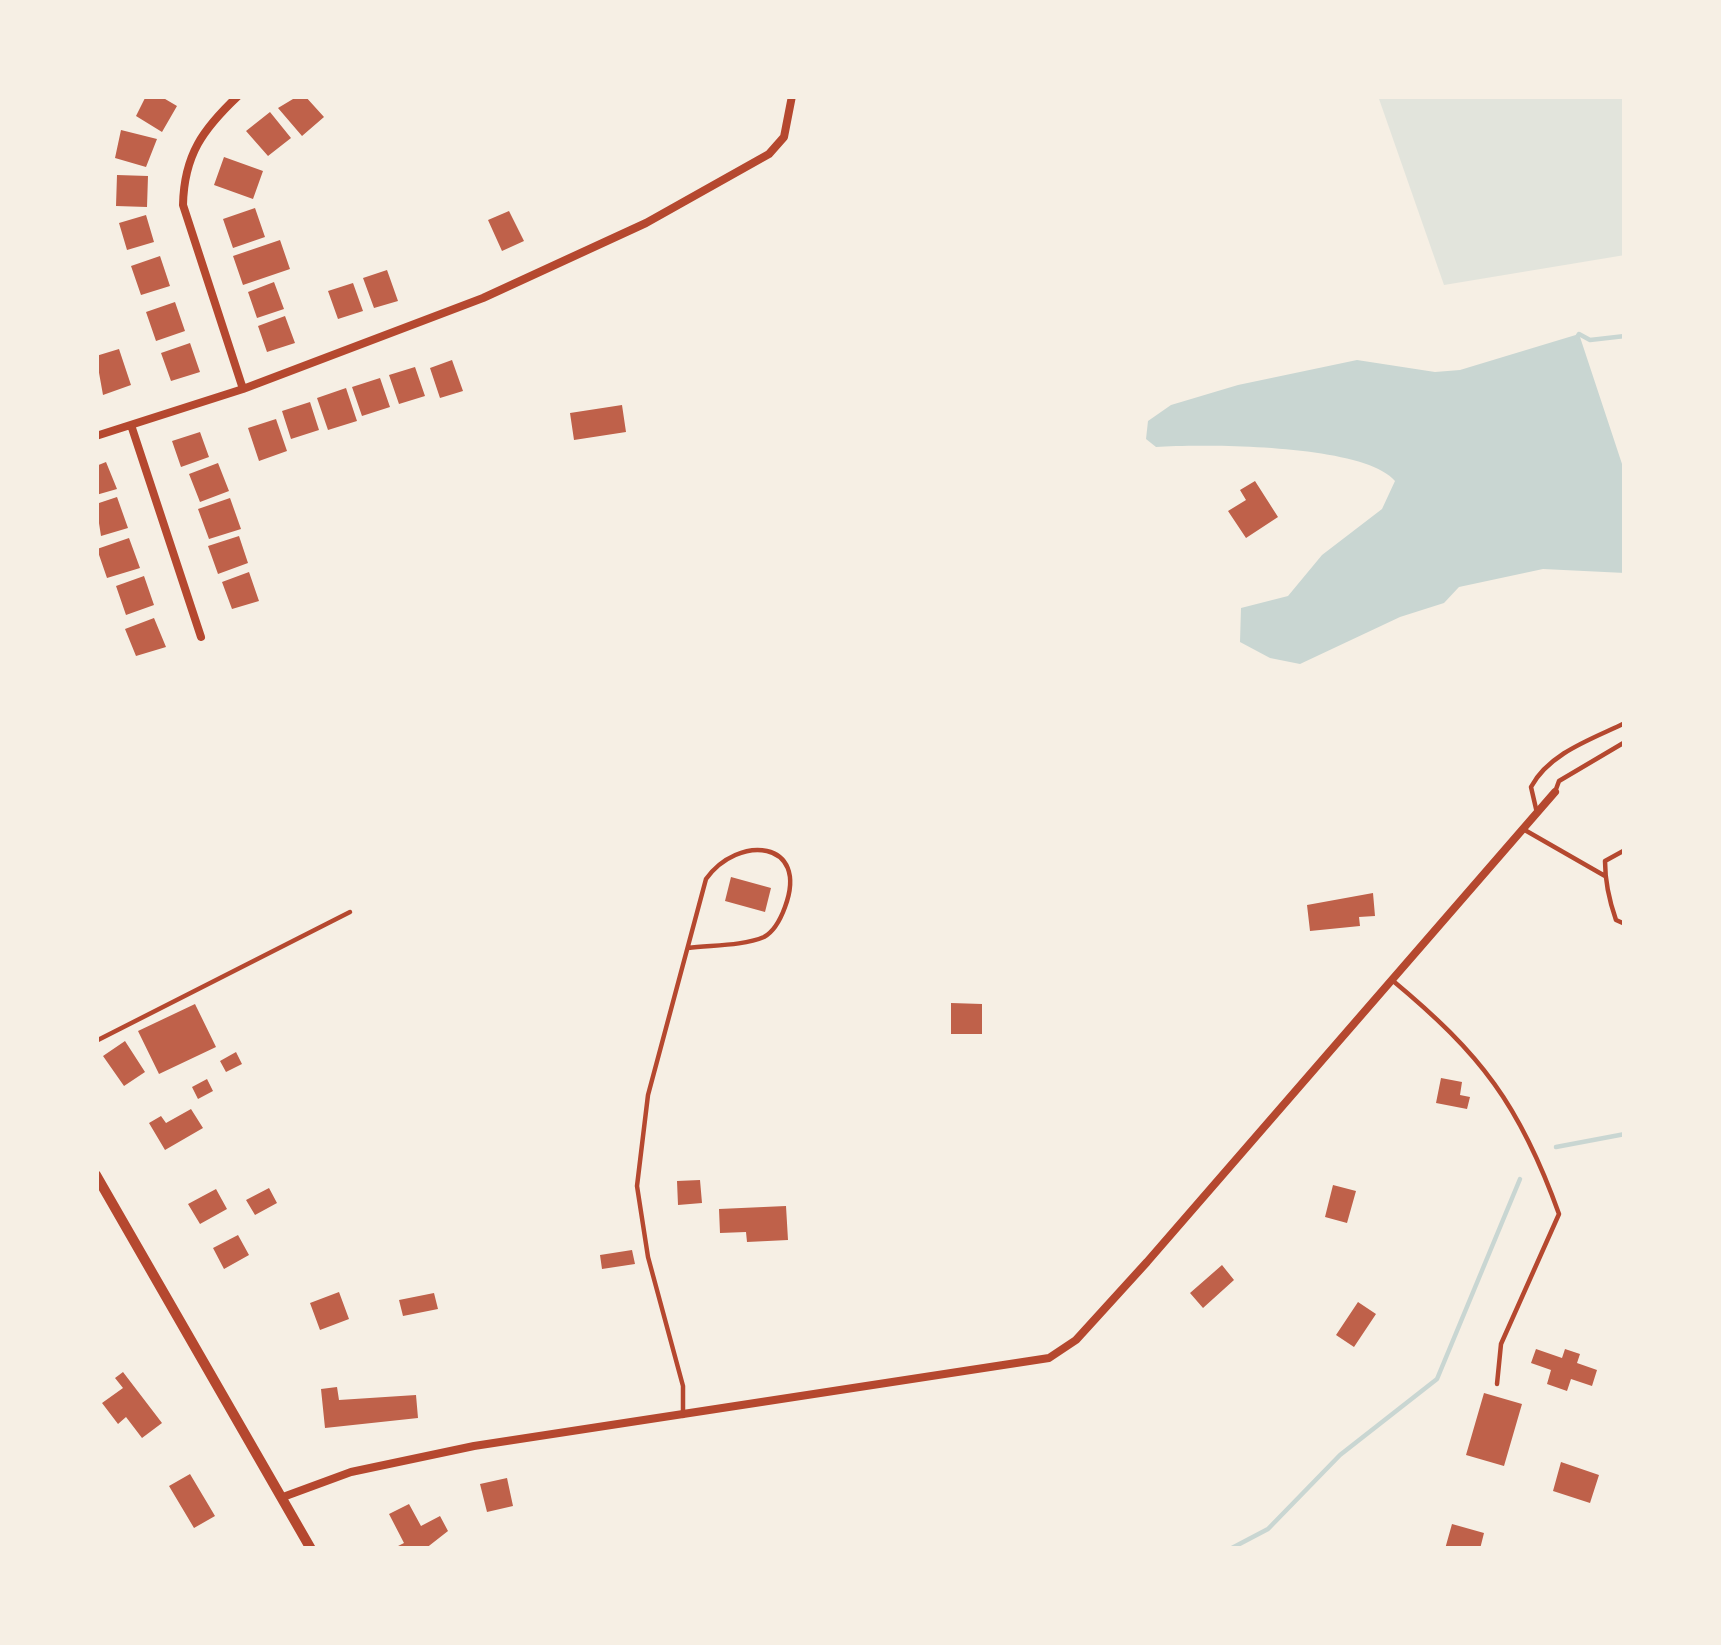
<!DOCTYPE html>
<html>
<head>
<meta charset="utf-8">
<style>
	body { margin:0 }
	#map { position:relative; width:1721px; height:1645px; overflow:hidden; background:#f6efe4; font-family:Poppins,sans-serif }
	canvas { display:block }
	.frame { position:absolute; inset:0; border:99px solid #f6efe4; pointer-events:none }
</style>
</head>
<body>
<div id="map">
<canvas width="1721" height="1645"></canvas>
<div class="frame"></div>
</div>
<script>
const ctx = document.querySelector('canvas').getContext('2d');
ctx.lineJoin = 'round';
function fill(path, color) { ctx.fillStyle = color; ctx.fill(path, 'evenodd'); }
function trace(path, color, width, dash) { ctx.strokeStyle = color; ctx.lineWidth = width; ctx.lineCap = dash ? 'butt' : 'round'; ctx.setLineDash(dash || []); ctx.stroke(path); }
const green = new Path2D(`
	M1378 96H1625V255L1444 285Z`);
const water = new Path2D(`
	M1579 334 1625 473V573L1543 569 1459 587 1444 603 1400 617 1300 664 1270 658 1240 642 1241 608 1288 596 1322 555 1382 509 1395 481C1364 444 1205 444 1156 447L1146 439 1148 421 1171 405 1238 385 1357 360 1435 372 1460 370Z`);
const stream = new Path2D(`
	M1576 339 1579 334 1590 340 1625 336
	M1556 1147 1625 1134
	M1230 1549 1268 1529 1340 1455 1437 1379 1520 1179`);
const building = new Path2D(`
	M146 96H160L177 106 162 132 136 116Z
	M298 96H305L324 117 302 136 278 108Z
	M270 112 291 138 268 156 246 131Z
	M121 130 157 139 146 167 115 158Z
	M224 157 263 171 253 199 214 185Z
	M117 175 148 176 147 207 116 206Z
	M255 208 265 237 233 248 223 219Z
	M509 211 524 241 502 251 488 220Z
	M146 215 154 242 127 250 119 223Z
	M280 240 290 269 243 285 233 256Z
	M160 256 170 286 141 295 131 266Z
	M387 270 398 301 374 308 363 278Z
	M274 282 284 309 257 318 248 292Z
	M353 283 363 311 338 319 328 291Z
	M175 302 185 331 156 341 146 312Z
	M285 316 295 343 267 352 258 326Z
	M190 343 200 372 171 381 161 353Z
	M119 349 131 385 103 395 96 356Z
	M452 360 463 391 440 398 430 368Z
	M415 367 425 396 399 404 389 375Z
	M380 378 390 407 362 416 352 387Z
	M346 388 357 421 328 430 317 398Z
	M310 402 319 430 291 439 282 411Z
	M622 405 626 432 574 440 570 413Z
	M276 419 287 451 259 461 248 428Z
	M200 432 209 457 181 467 172 441Z
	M106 462 117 489 96 495V466Z
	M218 463 229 491 200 502 189 474Z
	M1255 481 1278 517 1246 538 1228 511 1246 500 1240 490Z
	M117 497 128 528 101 536 96 504Z
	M230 498 241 529 209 539 198 509Z
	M239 536 248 563 218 574 208 546Z
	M129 538 140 568 107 578 97 549Z
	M249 572 259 601 232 609 222 582Z
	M144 576 154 605 126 615 116 586Z
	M154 618 166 647 136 656 125 629Z
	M731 877 771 888 765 912 725 901Z
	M1373 893 1375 916 1359 917 1360 926 1310 931 1307 905Z
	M951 1003 982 1004V1034H951Z
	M195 1004 216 1047 159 1074 138 1031Z
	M125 1041 145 1072 124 1086 103 1056Z
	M236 1052 242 1064 226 1072 220 1061Z
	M1441 1078 1462 1082 1460 1095 1470 1097 1467 1109 1436 1103Z
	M207 1079 213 1091 198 1099 192 1087Z
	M191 1109 203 1128 165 1150 149 1123 161 1116 166 1123Z
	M700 1180 702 1203 678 1205 677 1181Z
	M1333 1185 1356 1191 1347 1223 1325 1217Z
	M269 1188 277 1203 255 1215 246 1200Z
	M216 1189 227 1209 200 1224 188 1204Z
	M786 1206 788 1240 747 1242 746 1232 720 1233 719 1209Z
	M238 1235 249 1255 224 1269 213 1248Z
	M632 1250 635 1264 602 1269 600 1255Z
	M1222 1265 1234 1280 1203 1308 1190 1293Z
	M339 1292 349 1319 320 1330 310 1303Z
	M434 1293 438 1309 403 1316 399 1300Z
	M1358 1302 1376 1314 1354 1347 1336 1335Z
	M1536 1349 1562 1358 1565 1349 1580 1354 1577 1363 1597 1370 1592 1386 1571 1379 1567 1391 1547 1384 1551 1370 1531 1363Z
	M123 1372 162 1423 142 1438 126 1417 118 1424 102 1403 123 1388 115 1378Z
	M337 1387 339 1400 416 1395 418 1418 325 1428 321 1389Z
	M1484 1393 1522 1404 1504 1466 1466 1455Z
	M1561 1462 1599 1475 1590 1503 1553 1491Z
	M190 1474 215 1516 194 1528 169 1486Z
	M507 1478 513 1506 487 1512 480 1484Z
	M409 1504 421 1526 440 1516 448 1531 425 1549H392L404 1543 389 1514Z
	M1452 1524 1484 1533 1480 1549H1445Z`);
const service = new Path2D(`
	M1555 792 1559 781 1625 742
	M1537 813 1531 787C1549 753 1592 739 1625 723
	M1523 829 1605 876
	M1625 850 1605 861C1605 882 1609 900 1616 920L1625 924
	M1392 980C1481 1054 1520 1105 1559 1214L1501 1344 1497 1384
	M96 1041 350 912
	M683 1416V1386L648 1257 637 1186 648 1095 706 879C738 834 810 840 785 907 781 918 775 931 764 937 743 946 711 945 688 948`);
const minor = new Path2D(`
	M238 96C203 129 184 155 183 205L243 389
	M131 425 201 637
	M96 436 243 389 483 298 646 223 769 154 784 137 792 96
	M283 1497 351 1472 474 1446 1049 1358 1076 1340 1147 1262 1555 792`);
const secondary = new Path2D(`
	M96 1175 311 1549`);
fill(green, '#e2e4dc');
fill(water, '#c9d6d2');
trace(stream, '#c9d6d2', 4.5);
fill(building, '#bf614a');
trace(service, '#b5482f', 4.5);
trace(minor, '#b5482f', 8);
trace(secondary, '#b5482f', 10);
</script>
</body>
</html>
